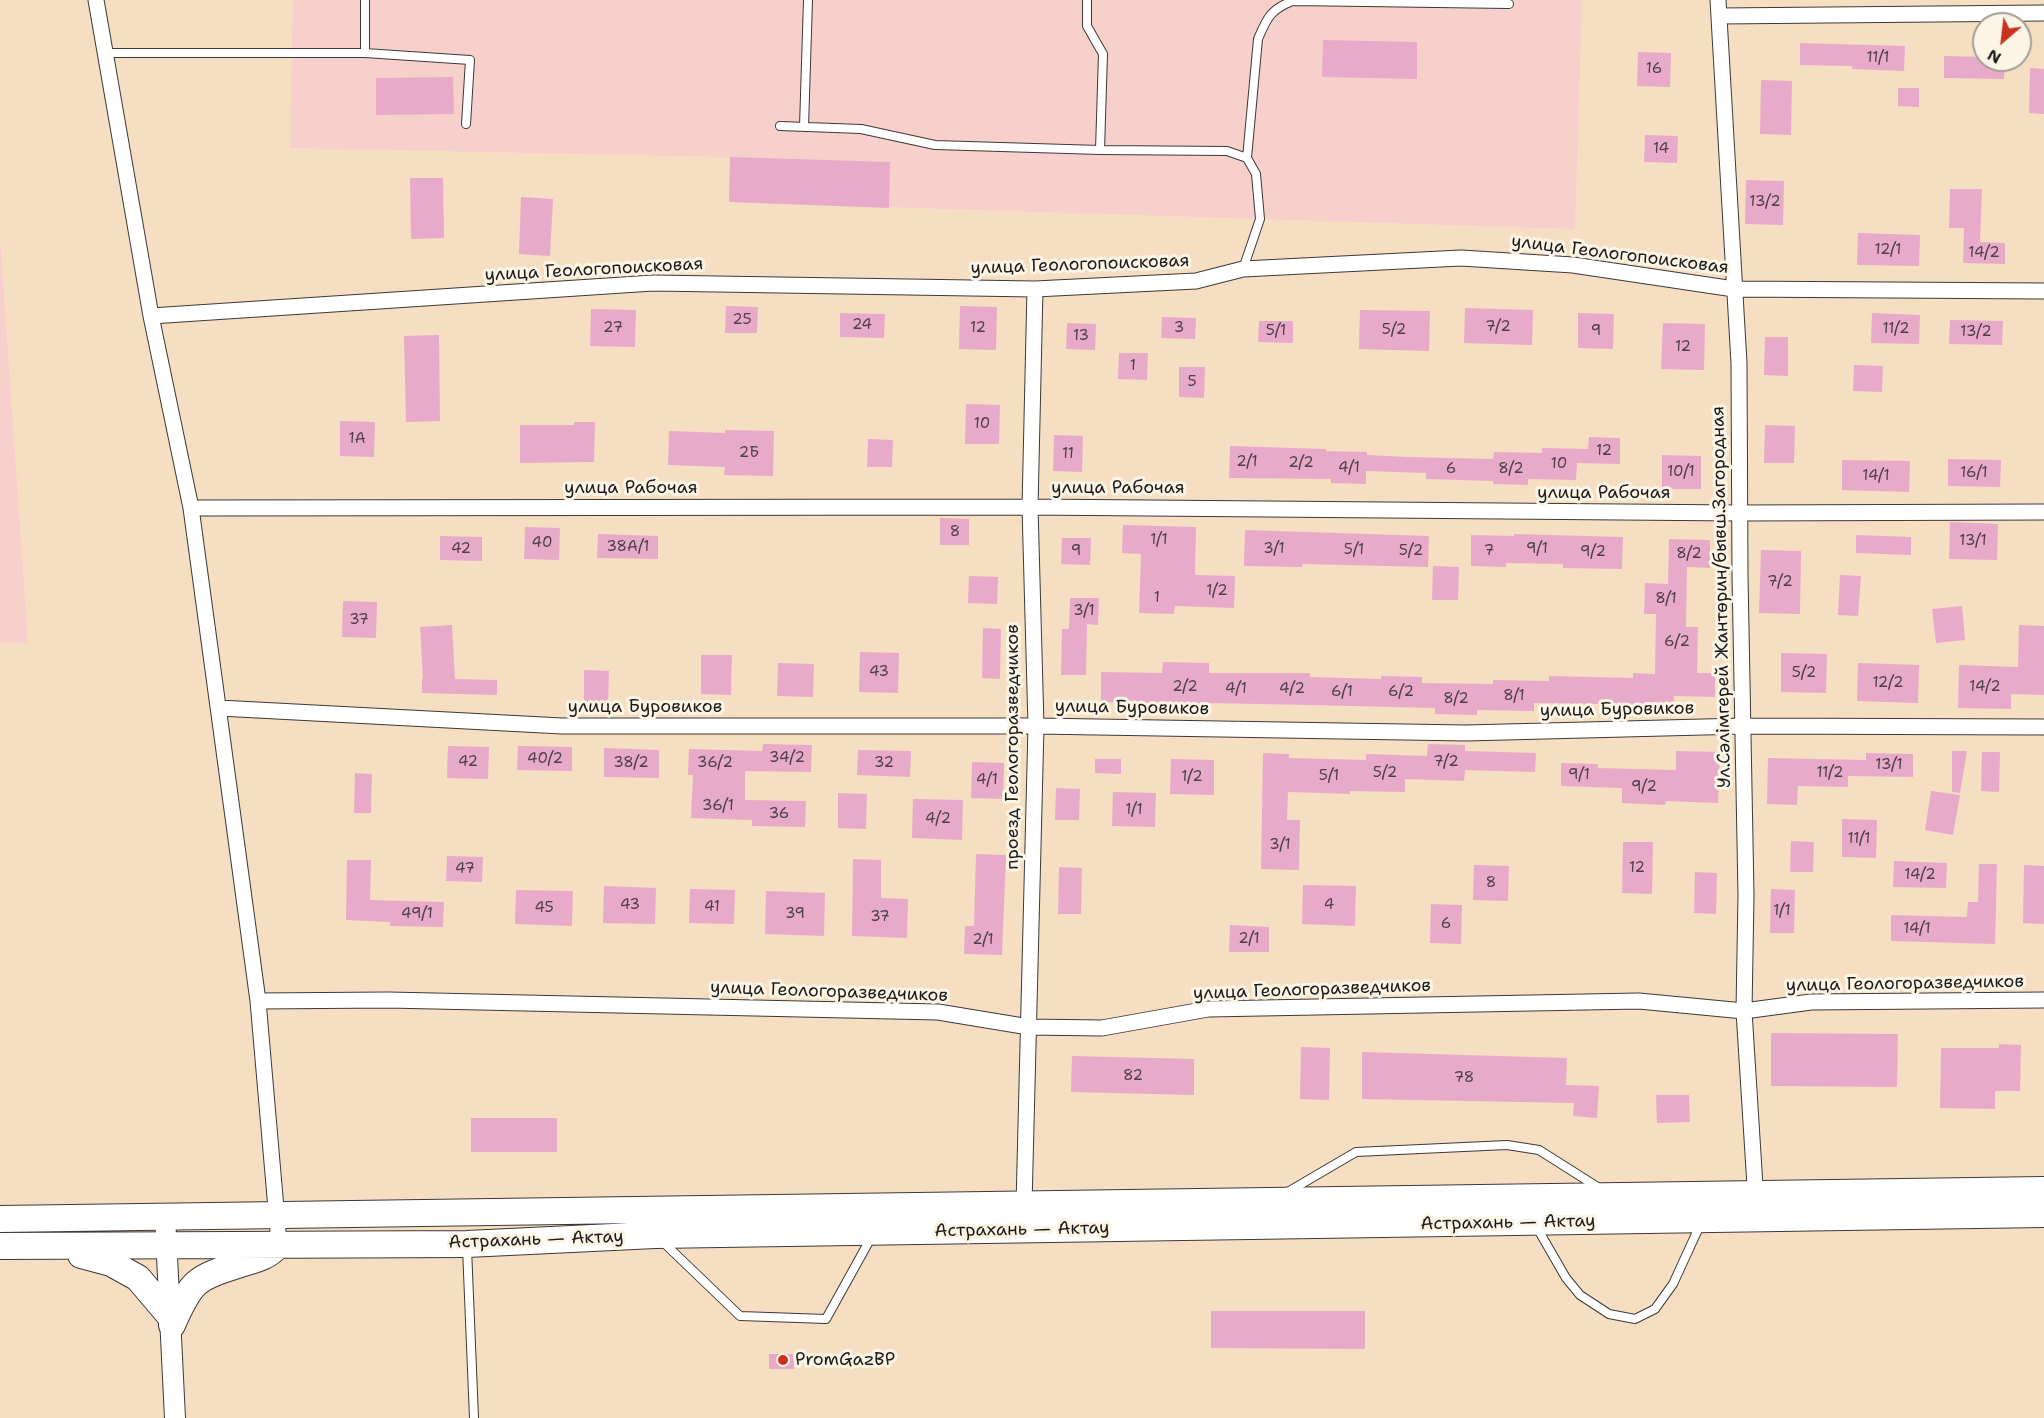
<!DOCTYPE html>
<html>
<head>
<meta charset="utf-8">
<style>
	body { margin:0 }
	#map { position:relative; width:2044px; height:1418px; overflow:hidden; background:#f6dec3; font-family:"Shantell Sans",sans-serif }
	canvas { display:block }
	.north { position:absolute; left:1972px; top:12px; width:60px; height:60px; box-sizing:border-box; background:#fcf5e5; border:2px solid #a29e95; border-radius:50%; rotate:208deg; font-size:16px; font-weight:700; line-height:24px; text-align:center; color:#1c1c1c }
	.north::after { content:''; display:block; margin:auto; width:21px; height:27px; background:#c8321e; clip-path:polygon(50% 0,100% 100%,50% 72%,0 100%) }
</style>
</head>
<body>
<div id="map">
<canvas width="2044" height="1418"></canvas>
<div class="north">N</div>
</div>
<script>
const ctx = document.querySelector('canvas').getContext('2d');
ctx.lineJoin = 'round';
function fill(path, color) { ctx.fillStyle = color; ctx.fill(path, 'evenodd'); }
function trace(path, color, width, dash) { ctx.strokeStyle = color; ctx.lineWidth = width; ctx.lineCap = dash ? 'butt' : 'round'; ctx.setLineDash(dash || []); ctx.stroke(path); }
function label(font, color, halo, rows, align = 'center') {
  ctx.font = font + ' "Shantell Sans",sans-serif'; ctx.lineWidth = 6; ctx.setLineDash([]); ctx.textBaseline = 'middle'; ctx.strokeStyle = halo; ctx.fillStyle = color; for (const [text, x, y, turn = 0] of rows) {
    ctx.save(); ctx.translate(x, y); ctx.rotate((+turn || 0) * Math.PI / 180); ctx.textAlign = isNaN(turn) ? turn : align; if (halo) ctx.strokeText(text, 0, 0); ctx.fillText(text, 0, 0); ctx.restore();
  }
}
const built = new Path2D(`
	M293 0H1582L1575 229 729 202 730 157 290 148Z
	M0 238 28 643H0Z`);
const building = new Path2D(`
	M1323 40 1417 42V79L1322 77Z
	M1800 43 1905 46 1904 71 1852 69V66L1800 65Z
	M1638 52 1671 53 1670 87 1637 86Z
	M1944 56 1984 57V60H2005L2004 79 1944 78Z
	M2030 68 2044 69V114L2029 113Z
	M453 77 454 114 376 115V78Z
	M1761 80 1792 81 1791 135 1760 134Z
	M1898 88H1919V107L1898 106Z
	M1645 135 1678 136 1677 163 1644 162Z
	M730 157 890 162 889 208 729 202Z
	M410 178H443L444 238 411 239Z
	M1746 180 1784 181 1783 225 1745 224Z
	M1950 189H1982L1980 242 2005 243V264L1963 263 1964 228H1949Z
	M521 197 553 199 550 256 519 254Z
	M1858 233 1920 235 1919 266 1857 265Z
	M726 306 758 307 757 333H725Z
	M960 306 997 307 996 350 959 349Z
	M1465 308 1533 310 1532 345 1464 343Z
	M591 309 636 310 635 347 590 346Z
	M1360 310 1430 311 1429 351 1359 349Z
	M840 313 885 314 884 338 840 337Z
	M1578 313 1614 314 1613 349 1578 348Z
	M1872 313 1920 315 1919 344 1871 343Z
	M1162 317 1196 318 1195 339 1161 338Z
	M1950 320 2003 321 2002 345 1949 344Z
	M1259 321H1293V343L1258 342Z
	M1067 323 1096 324 1095 350 1066 349Z
	M1663 323 1705 324 1704 370 1661 369Z
	M439 335 440 421 406 422 404 336Z
	M1765 337H1788V376L1764 375Z
	M1119 353H1148L1147 380 1118 379Z
	M1854 365 1883 366 1882 392 1853 391Z
	M1179 367H1205L1204 398 1179 397Z
	M966 404 1000 405 999 444H965Z
	M340 421 375 422 374 457 340 456Z
	M574 422H595L594 462 520 463V425H574Z
	M1765 425 1795 426 1794 463H1764Z
	M725 430 774 431 773 476 724 475 725 467 668 465 669 431 725 433Z
	M1054 435 1083 436 1082 472 1053 471Z
	M1589 437 1620 438V464L1577 463 1576 480 1528 479V485L1493 484V481L1426 479V473L1366 471V484L1331 483V479L1229 478 1230 446 1326 449V451L1367 452V455L1408 457 1493 459 1494 452 1542 453V448L1588 449Z
	M868 439 893 440 892 467H867Z
	M1662 455 1701 456V489H1662Z
	M1948 459 2001 460 2000 487 1948 486Z
	M1842 460 1910 461 1909 492 1842 490Z
	M940 518 969 519V545H940Z
	M1950 522 1998 524 1997 560 1949 559Z
	M1123 525 1196 527 1195 575 1235 576 1234 608 1175 606 1174 614 1139 613 1141 554 1122 553Z
	M525 527 560 528 559 560 524 559Z
	M1245 530 1429 536 1428 567 1303 564 1302 567 1244 566Z
	M598 534 658 536V559L597 558Z
	M1514 534 1623 537 1622 569 1563 568V564L1506 563V567L1471 566V535L1514 536Z
	M1856 535 1911 537V555L1856 553Z
	M440 536 482 537V561L440 560Z
	M1062 538H1091L1090 565 1061 564Z
	M1669 539 1710 540V568L1687 567 1686 627H1698L1697 673H1715V697L1674 696V705L1534 703V711L1477 710V715L1435 714V708L1310 705 1208 703V711L1161 710 1162 704 1101 702V672L1162 673 1163 662 1209 663V673H1310V677L1381 679V676L1422 677V683L1493 684V680L1549 681V676L1633 678V673L1655 674 1656 614H1644L1645 583 1668 584Z
	M1761 550 1801 551 1800 614 1759 613Z
	M1433 566 1459 567 1458 600H1432Z
	M1840 575 1861 576 1858 616 1838 615Z
	M969 576 998 577 997 604 968 603Z
	M1070 598H1099L1098 625 1087 624 1086 675H1061L1062 629H1069Z
	M343 601 377 602 376 638 342 637Z
	M1962 606 1965 640 1936 643 1932 609Z
	M452 625 455 679 497 680V695L422 693V679H423L420 627Z
	M2019 625 2044 626V695L2011 694V709L1958 708 1959 665 2018 667Z
	M983 628 1001 629 1000 679 982 678Z
	M860 652 899 653 898 693 859 692Z
	M1781 653 1827 654 1826 693 1781 692Z
	M701 655H732L731 695 701 694Z
	M778 663 814 664 813 697 777 696Z
	M1858 663 1919 665 1918 703 1857 701Z
	M584 670 609 671 608 704 584 703Z
	M763 744 812 745 811 772 745 771V800L806 801 805 827 752 826V820L691 818 693 775H688L689 749 762 751Z
	M1428 744 1465 745V751L1536 753 1535 772 1465 770 1464 781 1405 779V792L1350 791V794L1288 792 1287 820H1300L1299 870 1261 869 1263 753 1289 754V758L1366 760V754L1427 756Z
	M448 746 489 747 488 779 447 778Z
	M518 746 572 747V771L517 770Z
	M604 748 659 750V778L604 777Z
	M858 750 911 751 910 777 857 775Z
	M1676 751 1720 752 1718 803 1666 801 1665 805 1622 803V788L1561 786V763L1598 764V768L1676 770Z
	M1952 751H1967L1960 793 1952 792Z
	M1982 752H2000L1999 792 1981 791Z
	M1866 753 1913 754V777L1848 776V787L1798 786 1797 805 1767 804 1768 758 1866 760Z
	M1095 759H1121V774L1095 773Z
	M1171 759 1214 760V795L1170 794Z
	M972 762 1004 763 1003 799 971 798Z
	M355 773 372 774 371 813H354Z
	M1056 788 1080 789 1079 820H1055Z
	M1931 791 1960 795 1953 835 1925 830Z
	M1113 792 1156 793 1155 827 1112 826Z
	M838 793 867 794 866 829 838 828Z
	M913 799 963 800 962 840 912 838Z
	M1842 819 1877 820 1876 858 1842 857Z
	M1791 841 1814 842 1813 872H1790Z
	M1623 842H1653L1652 894 1622 893Z
	M976 854 1006 855 1002 955 964 954 965 926H974Z
	M447 856 483 857 482 882 446 881Z
	M853 859 881 860V898L908 899 907 938 852 936Z
	M347 860H371L370 900 444 902 443 927 390 926V922L346 920Z
	M1894 861 1947 863 1946 888 1893 887Z
	M1979 864H1997L1995 944 1891 941V915L1967 917 1968 902H1978Z
	M1474 865 1509 866 1508 901 1473 900Z
	M2024 865 2044 866V924L2023 923Z
	M1059 867 1082 868 1081 914H1058Z
	M1695 872 1717 873 1716 914 1694 913Z
	M1303 885 1356 886 1355 926 1302 924Z
	M604 886 656 888 655 924 603 923Z
	M690 889 735 890 734 924 689 923Z
	M1771 889 1795 890 1794 933H1770Z
	M516 890 573 891 572 926 515 924Z
	M766 891 825 893 824 936 765 934Z
	M1431 904 1462 905 1461 944 1430 943Z
	M1230 925 1269 927V952H1229Z
	M1771 1033 1898 1034 1897 1087 1771 1086Z
	M1999 1044 2021 1045 2020 1091H1995V1109L1940 1108 1941 1048H1999Z
	M1301 1047 1330 1048 1329 1100 1300 1099Z
	M1362 1052 1567 1058 1566 1085 1599 1086 1597 1118 1573 1116 1574 1103 1362 1099Z
	M1072 1056 1194 1059V1095L1071 1092Z
	M1656 1095H1689L1690 1122 1657 1123Z
	M471 1118H557V1152H471Z
	M1211 1311H1365V1349L1211 1348Z
	M769 1354H794V1369H769Z`);
const service = new Path2D(`
	M1087 0V26L1103 54 1100 150
	M105 53H365L470 60 466 124
	M365 53V0
	M780 126 861 129 935 145 1100 150 1227 151 1247 158 1256 174 1260 219 1243 269
	M804 127 808 0
	M1247 158 1258 39C1267 18 1270 10 1292 1L1509 4
	M1286 1193 1356 1152 1507 1145 1539 1150 1599 1188
	M1536 1226 1566 1278 1580 1295 1609 1314 1635 1319 1655 1309 1673 1284 1701 1223
	M663 1242 740 1316 826 1319 872 1236
	M467 1248 474 1418`);
const minor = new Path2D(`
	M96 0 151 316 191 508 258 1001 279 1243
	M1718 0 1739 363 1740 575 1746 895 1744 1011 1756 1202
	M1720 16 2044 13
	M151 316 653 283 1035 289 1196 281 1243 269 1461 258 1573 265 1734 289 2044 291
	M191 508 1030 507 1739 513 2044 512
	M219 708 562 726H1036L1466 733 1743 726 2044 727
	M258 1001 388 1000 938 1012 1029 1027 1102 1028 1208 1009 1639 1001 1744 1011 1811 1002 2044 1000
	M1024 1205 1036 726 1030 507 1035 289`);
const tertiary = new Path2D(`
	M165 1216 175 1418`);
const trunk = new Path2D(`
	M0 1219 2044 1190
	M0 1246 467 1244 655 1235 2044 1214
	M81 1255 111 1263 138 1278 171 1317
	M172 1325C193 1276 198 1278 247 1262 257 1259 268 1256 276 1247`);
const markers = [
	[783,1360,6,"#c8321e"]
];
const numberNames = [
	["11/1",1878,58],
	["16",1654,69],
	["14",1661,149],
	["13/2",1765,202],
	["12/1",1888,250],
	["14/2",1984,253],
	["25",742,320],
	["24",862,325],
	["7/2",1498,327],
	["27",613,328],
	["12",978,328],
	["3",1179,328],
	["11/2",1896,329],
	["5/2",1394,330],
	["5/1",1276,331],
	["9",1596,331],
	["13/2",1976,332],
	["13",1081,336],
	["12",1683,347],
	["1",1133,366],
	["5",1192,382],
	["10",982,424],
	["1А",357,439],
	["12",1604,451],
	["2Б",749,453],
	["11",1068,454],
	["2/1",1247,462],
	["2/2",1301,463],
	["10",1559,464],
	["4/1",1349,468],
	["6",1451,469],
	["8/2",1511,469],
	["10/1",1681,472],
	["16/1",1974,473],
	["14/1",1876,476],
	["8",955,532],
	["1/1",1159,540],
	["13/1",1973,541],
	["40",542,543],
	["38А/1",628,547],
	["42",461,549],
	["3/1",1274,549],
	["9/1",1537,549],
	["5/1",1354,550],
	["9",1076,551],
	["5/2",1411,551],
	["7",1489,551],
	["9/2",1593,552],
	["8/2",1689,554],
	["7/2",1780,582],
	["1/2",1217,591],
	["1",1157,598],
	["8/1",1666,599],
	["3/1",1084,611],
	["37",359,620],
	["6/2",1677,642],
	["43",879,672],
	["5/2",1804,673],
	["12/2",1888,683],
	["2/2",1185,687],
	["14/2",1985,687],
	["4/1",1236,689],
	["4/2",1292,689],
	["6/1",1342,692],
	["6/2",1401,692],
	["8/1",1514,696],
	["8/2",1456,699],
	["34/2",787,758],
	["40/2",545,759],
	["42",468,762],
	["7/2",1446,762],
	["38/2",631,763],
	["36/2",715,763],
	["32",884,763],
	["13/1",1889,765],
	["5/2",1385,773],
	["11/2",1830,773],
	["9/1",1579,775],
	["5/1",1329,776],
	["1/2",1192,777],
	["4/1",987,780],
	["9/2",1644,787],
	["36/1",718,806],
	["1/1",1134,810],
	["36",779,814],
	["4/2",938,819],
	["11/1",1859,839],
	["3/1",1280,845],
	["12",1637,868],
	["47",465,869],
	["14/2",1920,875],
	["8",1491,883],
	["43",630,905],
	["4",1329,905],
	["41",712,907],
	["45",544,908],
	["1/1",1782,911],
	["49/1",417,914],
	["39",795,914],
	["37",880,917],
	["6",1446,924],
	["14/1",1917,929],
	["2/1",1249,939],
	["2/1",983,940],
	["82",1133,1076],
	["78",1464,1078]
];
const streetNames = [
	["улица Геологопоисковая",1620,255,7],
	["улица Геологопоисковая",1080,265,-2],
	["улица Геологопоисковая",594,270,-3],
	["улица Рабочая",631,488],
	["улица Рабочая",1118,488],
	["улица Рабочая",1604,493],
	["Ул.Сәлімгерей Жантөрин/бывш.Загородная",1722,597,-91],
	["улица Буровиков",645,707],
	["улица Буровиков",1132,708,1],
	["улица Буровиков",1617,710,-1],
	["проезд Геологоразведчиков",1013,747,-90],
	["улица Геологоразведчиков",1905,984,-1],
	["улица Геологоразведчиков",1312,990,-2],
	["улица Геологоразведчиков",829,992,2],
	["Астрахань — Актау",1508,1223,-1],
	["Астрахань — Актау",1022,1230,-1],
	["Астрахань — Актау",536,1240,-2]
];
const poiNames = [
	["PromGazBP",795,1360]
];
fill(built, '#f7d0cb');
fill(building, '#e8aac9');
trace(service, '#3d3935', 10);
trace(minor, '#3d3935', 17);
trace(tertiary, '#3d3935', 22);
trace(trunk, '#3d3935', 28);
trace(service, '#fff', 8);
trace(minor, '#fff', 15);
trace(tertiary, '#fff', 20);
trace(trunk, '#fff', 26);
for (const [x, y, r, color] of markers) { const dot = new Path2D(); dot.arc(x, y, r, 0, 2 * Math.PI); ctx.fillStyle = color; ctx.fill(dot); trace(dot, '#fcf5e5', 2); }
label('15px', '#4f4047', null, numberNames);
label('18px', '#1c1c1c', '#fcf5e5', streetNames);
label('18px', '#1c1c1c', '#fcf5e5', poiNames, 'left');
</script>
</body>
</html>
